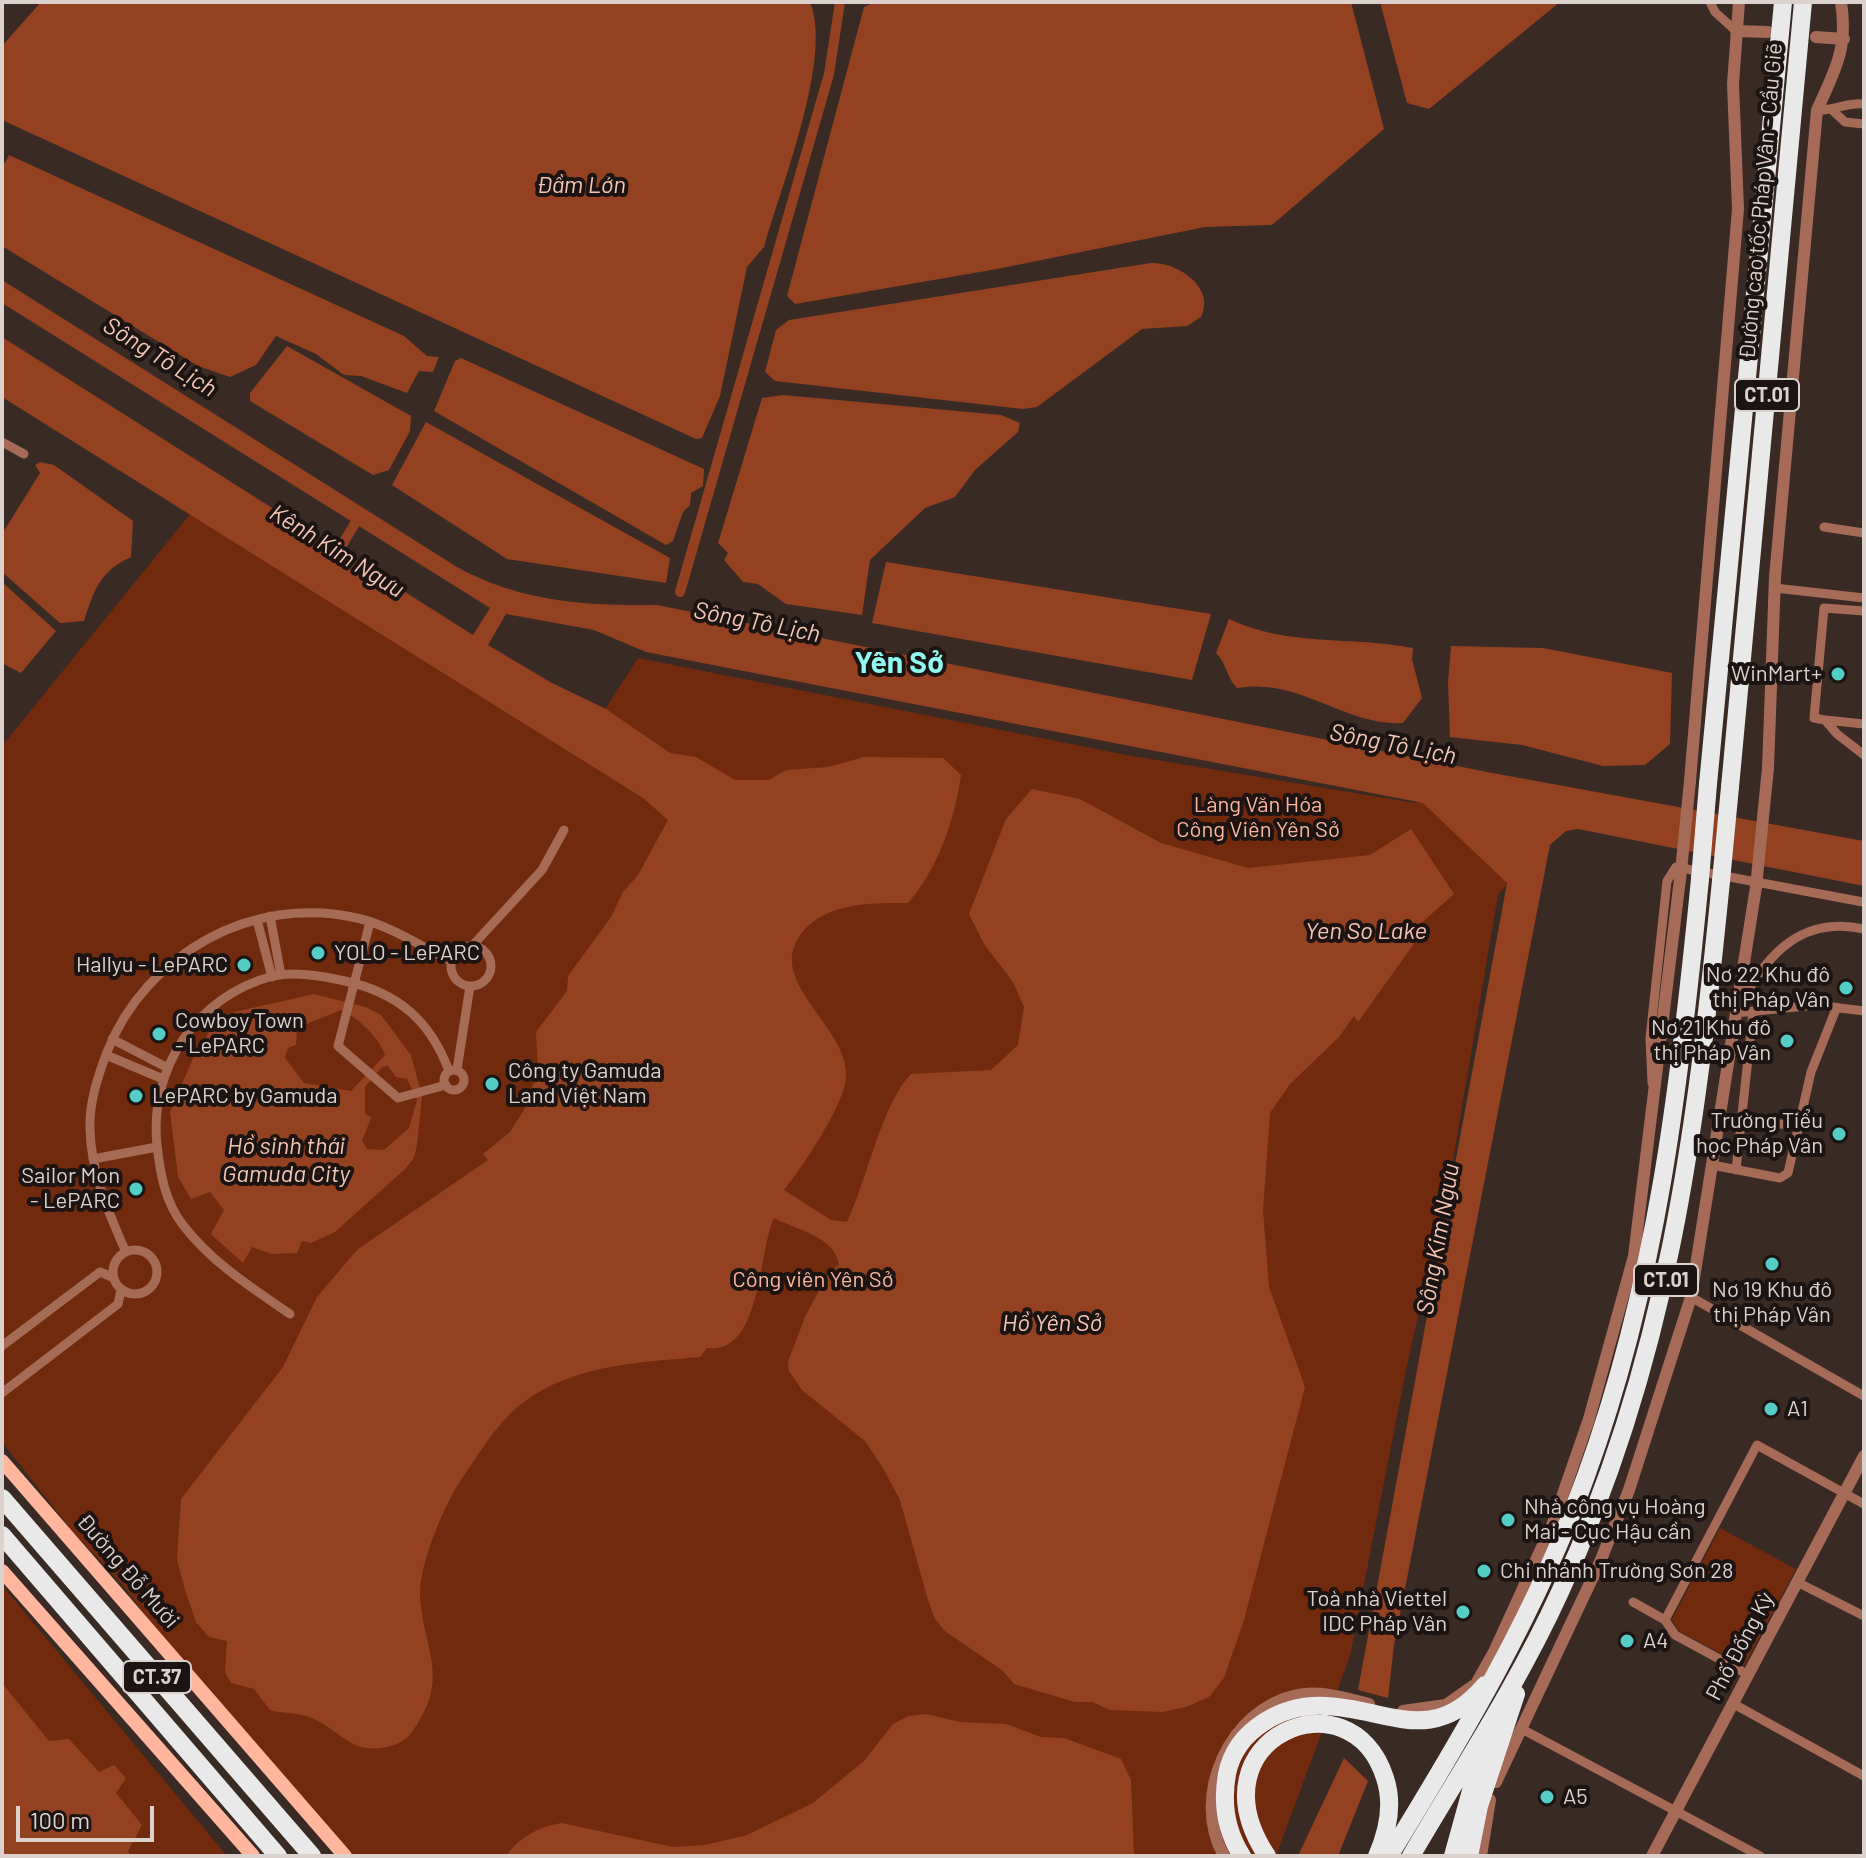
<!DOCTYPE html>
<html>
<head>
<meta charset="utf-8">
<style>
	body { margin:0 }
	#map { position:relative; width:1866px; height:1858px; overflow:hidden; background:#392a24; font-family:Barlow,sans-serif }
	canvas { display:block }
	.frame { position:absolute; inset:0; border:4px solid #dbd1cd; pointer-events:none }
	.scale { position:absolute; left:16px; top:1806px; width:138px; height:36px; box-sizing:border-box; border:4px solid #dbd1cd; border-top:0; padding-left:10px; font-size:24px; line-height:28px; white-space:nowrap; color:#dbd1cd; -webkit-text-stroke:6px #1b1412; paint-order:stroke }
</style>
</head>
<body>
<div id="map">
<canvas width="1866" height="1858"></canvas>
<div class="frame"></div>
<div class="scale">100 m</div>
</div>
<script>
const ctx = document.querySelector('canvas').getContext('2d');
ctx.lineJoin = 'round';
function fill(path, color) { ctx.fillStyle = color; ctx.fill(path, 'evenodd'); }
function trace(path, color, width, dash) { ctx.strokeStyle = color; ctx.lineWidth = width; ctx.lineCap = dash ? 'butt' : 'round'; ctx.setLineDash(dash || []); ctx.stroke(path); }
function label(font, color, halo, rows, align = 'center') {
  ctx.font = font + ' Barlow,sans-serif'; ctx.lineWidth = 8; ctx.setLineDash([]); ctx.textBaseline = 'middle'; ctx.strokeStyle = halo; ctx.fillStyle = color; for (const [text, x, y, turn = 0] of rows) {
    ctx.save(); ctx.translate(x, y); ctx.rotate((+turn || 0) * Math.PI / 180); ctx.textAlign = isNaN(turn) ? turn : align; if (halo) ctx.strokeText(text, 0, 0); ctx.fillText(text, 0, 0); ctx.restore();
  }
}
const green = new Path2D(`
	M191 513 577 753 638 658 1127 755 1415 803 1423 801 1508 883 1498 895 1453 1160 1406 1370 1350 1656 1276 1856H352L170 1648 121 1583 73 1532 2 1442V746Z
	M1720 1528 1796 1569 1744 1666 1677 1630 1672 1619Z
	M2 1585 227 1856H2Z`);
const water = new Path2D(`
	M41 2H810C833 57 781 187 764 247L747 267 720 396 702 438 696 439 2 120V46Z
	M875 2H1351L1384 129 1272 225 1205 227 997 269 795 304 787 296 864 7Z
	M1380 2H1560L1429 109 1407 103Z
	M9 155 404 336 427 356 439 357 433 372 419 371 407 393 361 376 344 375 316 354 276 336 256 365 230 377 198 366 2 246V168Z
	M1151 263C1177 262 1216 287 1201 317L1187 326 1142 329 1037 407 1023 409 775 381 765 372 776 330 789 320Z
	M2 280 457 567C520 602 587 606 657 605L1487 772 1864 841V886L1578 829 1566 831 1550 845 1394 1645 1388 1698 1358 1690 1507 883 1423 803 646 652 594 630 506 614 488 645 550 682 606 709 670 753 696 757 735 780H769L786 770 828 767 864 757 943 758 961 775C955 819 938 869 908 903 873 903 830 902 804 930 760 981 850 1025 846 1078 844 1105 802 1168 784 1190L831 1220 847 1222C867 1180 881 1105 911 1074L991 1070 1018 1045 1024 1007 1013 982 984 944 969 914 1006 819 1032 789 1080 799 1161 843 1248 868 1370 855 1411 829 1454 894 1419 925 1423 931 1358 1022 1354 1016 1339 1037 1290 1084 1270 1113 1263 1210 1269 1287 1305 1387 1244 1620 1224 1678 1209 1697 1186 1707 1163 1712 1110 1710 1092 1702H1075L1014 1684 1003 1671 945 1631 935 1619 928 1600 900 1500 883 1468 865 1441 802 1390 789 1371 788 1362 805 1317 829 1271 839 1265C835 1236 796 1230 774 1218 758 1251 762 1355 707 1348L700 1357C633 1363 558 1365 507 1417 489 1436 476 1458 461 1480 444 1505 420 1563 420 1593 421 1642 449 1674 419 1721 413 1732 406 1741 394 1745 349 1759 341 1727 306 1716 295 1712 282 1714 270 1710L254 1689 231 1683 225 1672 227 1641 209 1637 196 1622 185 1590 177 1559 181 1499 283 1367 317 1297 358 1249 488 1160 483 1154 510 1132 524 1110 538 1071 536 1032 567 991 568 976 611 917 623 892 638 875 668 820 643 798 2 397V337L473 635 490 608 2 303Z
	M287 346 411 416 410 431 389 470 373 475 250 401V393Z
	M461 358 704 469 703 486 691 493 690 505 683 512 673 541 666 545 434 411 455 361Z
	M783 395 1001 415 1020 423 1018 432 975 470 955 497 925 508 870 560 862 615 786 604 758 584 743 582 724 560 728 553 718 543 762 398Z
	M426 422 670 558 666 583 507 559 392 485Z
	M40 462 54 465 133 521 131 557C100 571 94 590 84 621L60 623 2 572V534L40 473 35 465Z
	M886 562 1211 614 1192 680 872 623Z
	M2 582 56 631 21 673 2 663Z
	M1229 619C1288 647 1351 636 1413 648L1412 659 1422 698 1403 723C1343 726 1301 677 1237 688 1226 677 1227 664 1216 653Z
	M1451 646 1543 648 1672 673 1670 744 1645 765 1603 766 1522 745 1450 737 1448 682Z
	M314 994 366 1007 381 1015 411 1055 422 1096 417 1145 414 1158 405 1169 335 1232 311 1243 302 1241 297 1253 272 1254 252 1247 243 1263 211 1234 224 1210 210 1192 191 1199 178 1177 170 1112 194 1056 209 1032 230 1013ZM341 1010C357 1017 380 1038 385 1055L351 1091 304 1083 285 1058 288 1048 296 1045 297 1028ZM388 1066 396 1077 407 1079 417 1100 409 1128 384 1150 367 1149 362 1141 371 1118 365 1113V1087L382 1067Z
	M2 1683 49 1741 69 1739 99 1772 114 1765 126 1778 116 1793 142 1825 128 1851 131 1856H2Z
	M926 1714 960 1722 1006 1724 1041 1737 1064 1738 1121 1759 1131 1780 1134 1856H506C519 1837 540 1826 562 1823L673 1847 705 1845 747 1835 813 1803 864 1761 893 1724 909 1716Z
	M1344 1758 1368 1781 1338 1856H1298Z`);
const canal = new Path2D(`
	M333 560 360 515
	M680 592 829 74 840 2`);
const minor = new Path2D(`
	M1710 2 1715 12 1736 31
	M1817 110C1835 111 1846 102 1864 104
	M1832 110 1845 122 1864 124
	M2 442 24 454
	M1824 527 1864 533
	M1775 588 1864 598
	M1864 611 1824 608 1814 718 1825 720 1837 734 1864 755
	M1825 720 1864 724
	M270 916 281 975
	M257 920 272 977
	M370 922 338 1046 398 1098 446 1085
	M473 945 542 870 564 830
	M451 966a20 20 0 1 1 40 0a20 20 0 1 1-40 0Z
	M1741 1003C1768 952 1803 916 1864 929
	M1735 1013 1816 1005 1864 1011
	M112 1039 166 1067
	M106 1055 163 1079
	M444 1080a10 10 0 1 1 20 0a10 10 0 1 1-20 0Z
	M457 1070 470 986
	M1652 1083 1650 1038 1667 881 1676 867 1863 902
	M1743 1120 1799 1126
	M93 1159 157 1147
	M1712 1165 1780 1178 1788 1173 1811 1072 1836 1009
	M1736 1170 1753 1012
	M113 1272a22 22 0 1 1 44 0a22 22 0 1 1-44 0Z
	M125 1250C108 1211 91 1173 90 1129 89 1103 98 1076 107 1052 146 954 252 894 357 918 389 925 422 947 451 961
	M1691 1297 1864 1396
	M290 1314C252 1288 211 1262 183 1225 165 1202 160 1173 157 1145 149 1069 196 996 273 976 295 971 323 976 345 981 398 993 430 1020 449 1071
	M2 1346 100 1272 112 1277
	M2 1393 118 1304 121 1290
	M1797 1582 1864 1616
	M1633 1602 1665 1620
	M1747 1674 1675 1635 1665 1620 1757 1445 1864 1504
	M1732 1703 1864 1776
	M1520 1728 1760 1856`);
const tertiary = new Path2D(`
	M1736 31 1768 32
	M1816 37 1844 39
	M1768 768 1775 577 1817 110C1836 69 1848 47 1841 2
	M1690 781 1738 209 1733 84 1739 2
	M1403 1711 1446 1705 1476 1684 1494 1652 1553 1523 1589 1419 1634 1256 1681 871
	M1496 1782 1600 1562 1629 1490 1691 1297 1756 887
	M1224 1856C1190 1796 1230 1709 1297 1695 1320 1690 1346 1698 1369 1704
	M1481 1856 1490 1800
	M1652 1856 1864 1456`);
const primary = new Path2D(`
	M2 1461 345 1856
	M2 1571 253 1856`);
const motorway = new Path2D(`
	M1708 784 1783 2
	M1730 787 1803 2
	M2 1498 312 1856
	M2 1535 278 1856
	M1242 1856C1226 1831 1222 1802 1227 1774 1236 1729 1283 1704 1325 1706 1387 1708 1432 1748 1485 1685
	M1267 1856C1189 1738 1351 1670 1385 1778 1394 1805 1388 1831 1377 1856
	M1389 1856C1464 1734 1537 1611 1586 1476 1657 1281 1680 1084 1700 879
	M1411 1856C1462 1769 1518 1684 1560 1592 1668 1359 1696 1132 1721 881
	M1453 1856 1474 1780 1493 1737
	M1469 1856 1479 1806 1516 1694`);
const tertiaryBridge = new Path2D(`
	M1681 871 1690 781
	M1756 887 1768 768`);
const motorwayBridge = new Path2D(`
	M1700 879 1708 784
	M1721 881 1730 787`);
const markers = [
	[1838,674,8,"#54cdc6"],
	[318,953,8,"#54cdc6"],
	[244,965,8,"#54cdc6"],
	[1846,988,8,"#54cdc6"],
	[159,1034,8,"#54cdc6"],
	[1787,1041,8,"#54cdc6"],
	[492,1084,8,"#54cdc6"],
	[136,1096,8,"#54cdc6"],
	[1839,1134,8,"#54cdc6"],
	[136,1189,8,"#54cdc6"],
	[1772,1264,8,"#54cdc6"],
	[1771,1409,8,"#54cdc6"],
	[1508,1520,8,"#54cdc6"],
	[1484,1571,8,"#54cdc6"],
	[1463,1612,8,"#54cdc6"],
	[1627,1641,8,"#54cdc6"],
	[1547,1797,8,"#54cdc6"]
];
const shields = [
	[1767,395,64],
	[1666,1280,64],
	[157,1677,68]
];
const shieldNames = [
	["CT.01",1767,395],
	["CT.01",1666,1280],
	["CT.37",157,1677]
];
const streetNames = [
	["Đường cao tốc Pháp Vân - Cầu Giẽ",1761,201,-85],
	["Đường Đỗ Mười",128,1571,49],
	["Phố Đống Kỳ",1740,1646,-62]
];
const poiNames = [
	["WinMart+",1822,674,"right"],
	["YOLO - LePARC",334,953],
	["Hallyu - LePARC",228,965,"right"],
	["Nơ 22 Khu đô",1830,975,"right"],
	["thị Pháp Vân",1830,1000,"right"],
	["Cowboy Town",175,1021],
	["- LePARC",175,1046],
	["Nơ 21 Khu đô",1771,1028,"right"],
	["thị Pháp Vân",1771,1053,"right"],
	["Công ty Gamuda",508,1071],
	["Land Việt Nam",508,1096],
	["LePARC by Gamuda",152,1096],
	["Trường Tiểu",1823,1121,"right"],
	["học Pháp Vân",1823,1146,"right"],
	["Sailor Mon",120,1176,"right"],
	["- LePARC",120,1201,"right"],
	["Nơ 19 Khu đô",1772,1290,"center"],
	["thị Pháp Vân",1772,1315,"center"],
	["A1",1787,1409],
	["Nhà công vụ Hoàng",1524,1507],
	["Mai - Cục Hậu cần",1524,1532],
	["Chi nhánh Trường Sơn 28",1500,1571],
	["Toà nhà Viettel",1447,1599,"right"],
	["IDC Pháp Vân",1447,1624,"right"],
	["A4",1643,1641],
	["A5",1563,1797]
];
const parkNames = [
	["Làng Văn Hóa",1258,805],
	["Công Viên Yên Sở",1258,830],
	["Công viên Yên Sở",813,1280]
];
const waterNames = [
	["Đầm Lớn",581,185],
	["Sông Tô Lịch",160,357,32],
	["Kênh Kim Ngưu",337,551,32],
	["Sông Tô Lịch",757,622,11],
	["Sông Tô Lịch",1393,744,11],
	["Yen So Lake",1366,931],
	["Hồ sinh thái",286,1146],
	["Gamuda City",286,1174],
	["Sông Kim Ngưu",1438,1239,-80],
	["Hồ Yên Sở",1052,1323]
];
const districtNames = [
	["Yên Sở",899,663]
];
fill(green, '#712a0d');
fill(water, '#944122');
trace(canal, '#944122', 10);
trace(minor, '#a56b57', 9);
trace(tertiary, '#a56b57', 12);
trace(primary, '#ffb69d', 14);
trace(motorway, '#e9e9e9', 18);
trace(tertiaryBridge, '#a56b57', 12);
trace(motorwayBridge, '#e9e9e9', 18);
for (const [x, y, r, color] of markers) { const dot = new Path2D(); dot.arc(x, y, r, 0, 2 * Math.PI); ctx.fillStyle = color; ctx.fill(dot); trace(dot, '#1b1412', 3); }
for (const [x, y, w] of shields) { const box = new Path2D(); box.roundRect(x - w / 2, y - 16, w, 32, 6); ctx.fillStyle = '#1b1412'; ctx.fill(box); trace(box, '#dbd1cd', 2); }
label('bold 20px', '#dbd1cd', null, shieldNames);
label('22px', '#dbd1cd', '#1b1412', streetNames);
label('22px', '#dbd1cd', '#1b1412', poiNames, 'left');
label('22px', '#fdb69d', '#1b1412', parkNames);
label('italic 24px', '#f5c5b4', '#1b1412', waterNames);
label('bold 30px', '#8ff9f2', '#1b1412', districtNames);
</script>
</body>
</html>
